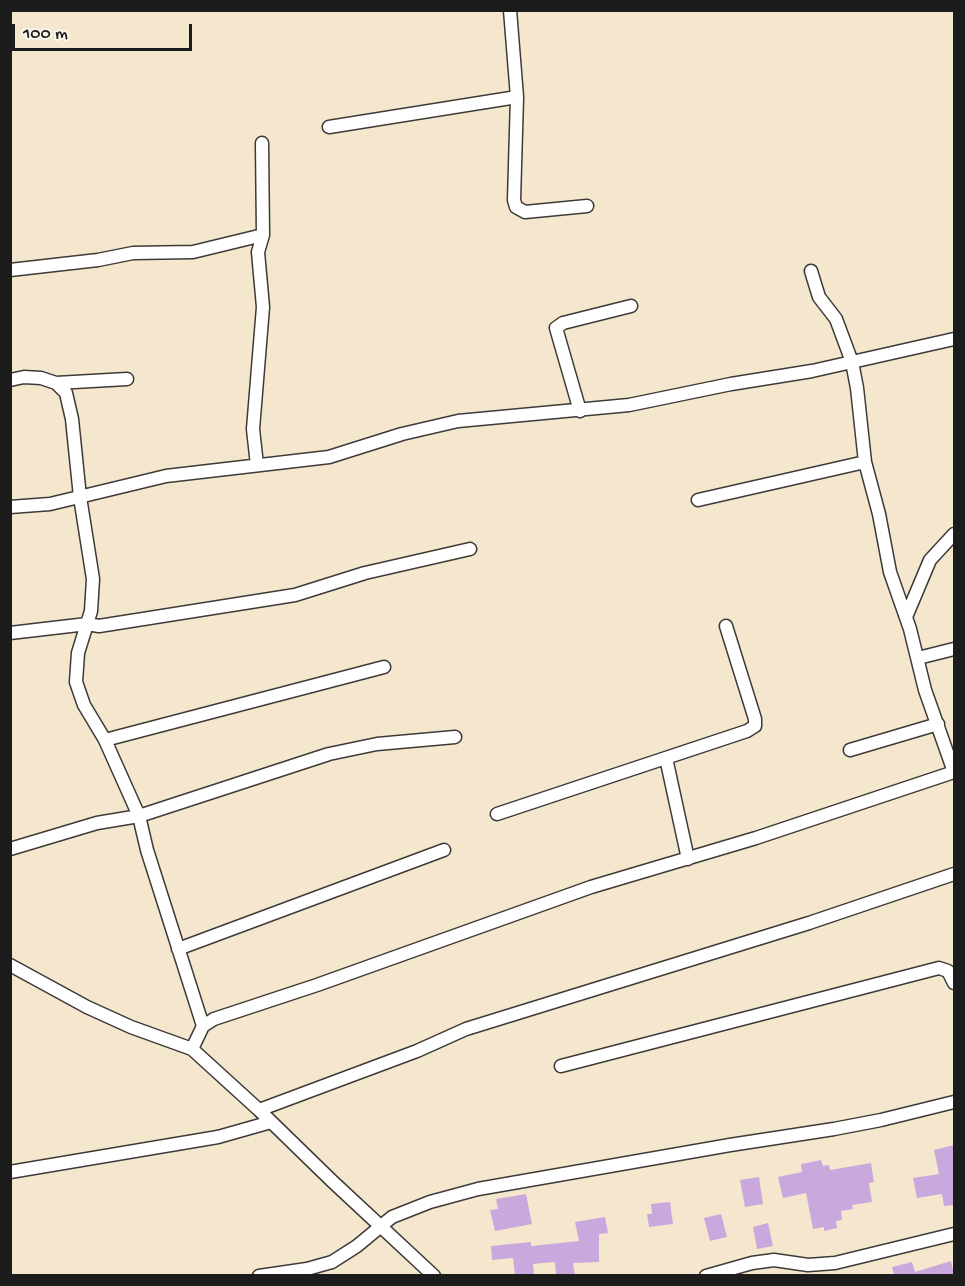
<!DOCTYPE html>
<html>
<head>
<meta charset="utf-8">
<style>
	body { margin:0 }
	#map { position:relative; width:965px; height:1286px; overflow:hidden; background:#f5e7ce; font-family:"Gochi Hand",sans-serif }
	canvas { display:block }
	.frame { position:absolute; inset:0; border:12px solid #1c1c1c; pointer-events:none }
	.scale { position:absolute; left:12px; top:24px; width:180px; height:27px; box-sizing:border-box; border:3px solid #1c1c1c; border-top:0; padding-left:8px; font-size:18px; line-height:21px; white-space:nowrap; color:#1c1c1c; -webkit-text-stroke:4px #fbf7ec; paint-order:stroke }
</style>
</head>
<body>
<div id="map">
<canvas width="965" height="1286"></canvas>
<div class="frame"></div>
<div class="scale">100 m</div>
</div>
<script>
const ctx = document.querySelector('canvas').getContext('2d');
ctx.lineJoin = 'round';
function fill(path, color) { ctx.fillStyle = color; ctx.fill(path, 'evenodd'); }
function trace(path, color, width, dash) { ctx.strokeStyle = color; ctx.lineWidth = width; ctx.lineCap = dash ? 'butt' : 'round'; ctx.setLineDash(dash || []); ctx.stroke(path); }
const building = new Path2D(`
	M954 1145V1205L944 1206 942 1194 917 1198 913 1178 939 1174 934 1150Z
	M821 1160 823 1166 829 1165 830 1170 871 1163 874 1182 869 1183 872 1202 852 1205 853 1209 841 1211 842 1220 836 1221 837 1228 824 1231V1227L813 1229 806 1193 783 1198 778 1177 802 1172 801 1164Z
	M759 1177 763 1204 745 1207 740 1180Z
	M526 1194 532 1224 495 1231 490 1210 498 1209 496 1199Z
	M670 1202 673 1224 649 1227 647 1214H652L651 1204Z
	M721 1214 727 1237 710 1241 704 1218Z
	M605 1217 608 1233 599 1234V1262L573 1263 575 1275H556L555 1262 533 1264 534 1275H515L513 1258 492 1260 491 1246 531 1242V1246L579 1241 575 1222Z
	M768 1223 773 1246 757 1249 753 1227Z
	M951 1261 954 1275H894L892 1267 912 1262 915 1272Z`);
const minor = new Path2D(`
	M510 10 517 97 514 200 516 207 525 212 587 206
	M329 127 517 97
	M10 270 98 260 133 253 193 252 263 235
	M811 271 819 297 836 319 852 362 857 388 865 462 879 514 890 572 910 629 925 690 954 772
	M10 380 24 377 41 378 56 383 66 393 72 419 80 497 93 579 91 611 78 653 76 682 84 705 105 740 139 816 147 850 203 1026
	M56 383 127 379
	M580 411 556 328 563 323 631 306
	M257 465 253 429 263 307 258 252 263 235 262 143
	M698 500 865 462
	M10 507 50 504 166 476 329 457 402 434 458 421 629 405 731 384 812 371 954 339
	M906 617 930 560 954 534
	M10 633 87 624 99 626 295 595 365 573 470 549
	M918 658 954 649
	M105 740 384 667
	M850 750 938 724
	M666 758 688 859
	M497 814 747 731 755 726V719L726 626
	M10 849 97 823 139 816 329 754 377 744 455 737
	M178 949 444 850
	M10 965 87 1007 131 1027 192 1049 259 1110 332 1181 434 1276
	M192 1049 203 1026 214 1019 317 985 591 887 756 838 954 772
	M561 1066 939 968 948 971 954 983
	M259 1110 417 1051 466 1029 809 923 954 874
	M10 1172 218 1137 271 1122
	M259 1276 307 1269 332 1262 357 1246 392 1217 430 1202 478 1189 730 1145 834 1129 881 1120 954 1102
	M706 1276 752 1263 774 1260 808 1265 835 1263 954 1234`);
fill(building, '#c9a9dd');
trace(minor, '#3d3a37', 15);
trace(minor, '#fff', 12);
</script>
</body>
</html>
